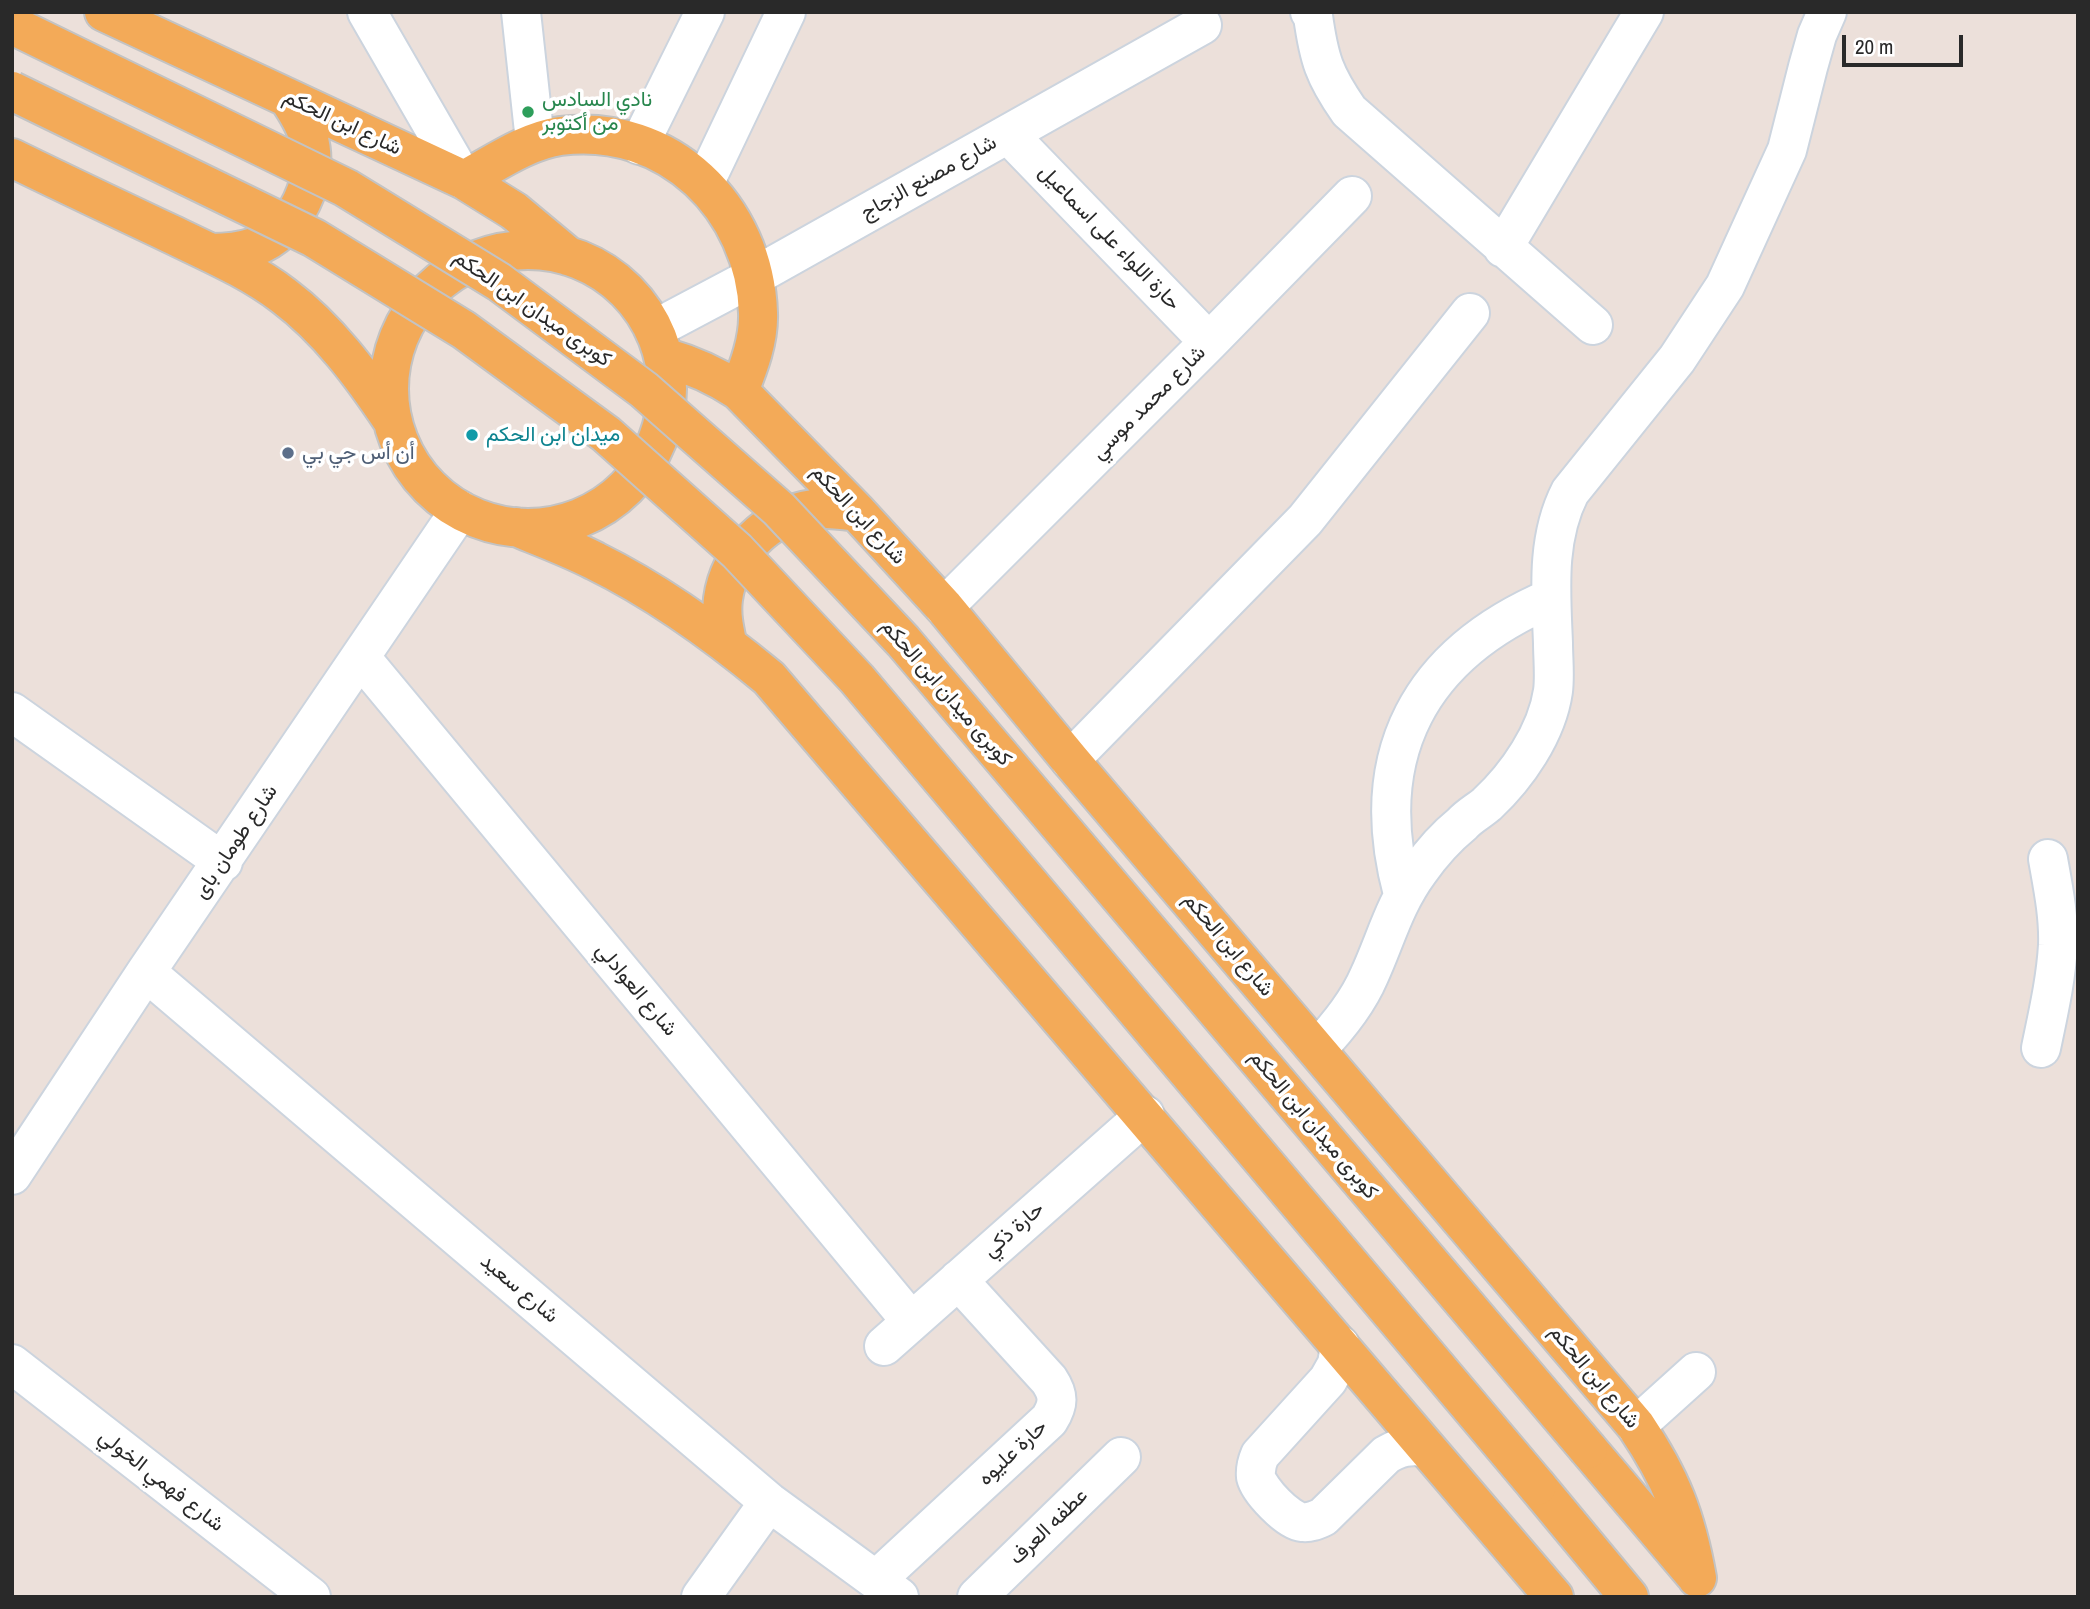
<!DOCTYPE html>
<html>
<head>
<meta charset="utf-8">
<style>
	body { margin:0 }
	#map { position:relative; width:2090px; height:1609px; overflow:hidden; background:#ece0da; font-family:"Archivo Narrow",sans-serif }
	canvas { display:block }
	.frame { position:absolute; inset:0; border:14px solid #292929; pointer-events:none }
	.scale { position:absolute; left:1842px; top:35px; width:121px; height:32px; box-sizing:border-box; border:4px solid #292929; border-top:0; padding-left:9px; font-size:21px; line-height:24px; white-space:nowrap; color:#292929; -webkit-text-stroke:5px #fff; paint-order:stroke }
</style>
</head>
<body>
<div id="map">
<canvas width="2090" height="1609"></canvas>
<div class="frame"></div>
<div class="scale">20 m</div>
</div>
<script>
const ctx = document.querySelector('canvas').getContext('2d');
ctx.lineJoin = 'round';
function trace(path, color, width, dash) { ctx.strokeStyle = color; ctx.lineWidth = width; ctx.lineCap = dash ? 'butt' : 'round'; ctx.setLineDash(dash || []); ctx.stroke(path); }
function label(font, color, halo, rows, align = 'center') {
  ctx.font = font + ' "Archivo Narrow",Vazirmatn,sans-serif'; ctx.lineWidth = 7; ctx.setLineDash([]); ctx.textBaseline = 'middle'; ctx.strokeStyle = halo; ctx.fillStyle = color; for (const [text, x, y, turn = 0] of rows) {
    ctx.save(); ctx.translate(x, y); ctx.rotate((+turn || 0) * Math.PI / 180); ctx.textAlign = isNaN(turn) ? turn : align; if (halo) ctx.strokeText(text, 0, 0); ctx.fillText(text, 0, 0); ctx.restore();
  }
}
const minor = new Path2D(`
	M367 12 464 180
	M521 12 535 141
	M1310 12 1313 16C1319 59 1324 75 1349 111L1593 325
	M1008 134 1209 342
	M639 145 705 12
	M704 184 786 12
	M1503 248 1644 12
	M655 329 755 276 1202 25
	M944 607 1209 342 1352 196
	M361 658 911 1321
	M12 712 223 862
	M1070 760 1305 520 1470 313
	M1403 894C1365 754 1420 654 1551 598
	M146 972 769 1502 899 1597
	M2041 1048C2048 1014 2056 980 2058 945 2059 916 2053 887 2048 859
	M1317 1049C1338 1027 1357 1004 1369 976 1386 939 1394 905 1419 871 1431 854 1446 837 1462 824 1469 816 1479 811 1487 804 1517 776 1547 733 1553 691 1555 676 1553 658 1553 643 1551 592 1546 539 1570 492L1677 359 1725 286 1787 150 1808 67 1817 35 1827 12
	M12 1175 146 972 460 510
	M1340 1345 1337 1364 1328 1380 1260 1455C1257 1462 1255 1468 1256 1477 1259 1490 1288 1521 1302 1522 1310 1523 1316 1520 1323 1517L1386 1455C1399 1447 1409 1445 1424 1447
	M884 1346 1145 1115
	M12 1364 311 1597
	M1636 1426 1696 1372
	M876 1580 1049 1420C1059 1404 1059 1395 1049 1380L958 1280
	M701 1597 769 1502
	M977 1597 1121 1457`);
const major = new Path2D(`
	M104 12 464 180 514 211 568 256
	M12 158C65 184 118 209 171 234 210 253 250 270 284 296 328 329 362 375 392 420
	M464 180C494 164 526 141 560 136 669 122 755 208 758 313 759 340 749 366 739 391
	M389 389a139 139 0 1 1 278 0a139 139 0 1 1-278 0Z
	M211 253C226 253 240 252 254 247 296 232 321 179 308 136 304 122 296 110 288 98
	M664 357C692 365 715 375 739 391L857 512 944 607 1070 760 1636 1426C1671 1478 1686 1516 1697 1578
	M516 527C543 538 570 548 595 561 658 592 716 634 769 678L1554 1597
	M727 642C724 628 721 614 723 599 729 554 768 515 813 509 828 508 842 510 857 512
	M1588 1449 1694 1574
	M1537 1486 1629 1597`);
const majorBridge = new Path2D(`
	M12 25 346 188 499 282 644 390 779 509 903 641 1588 1449
	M12 91 314 238 464 330 606 434 737 551 857 679 1537 1486`);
const markers = [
	[528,112,7,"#2e9e5b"],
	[472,435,7,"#0f9aa8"],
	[288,453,7,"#5c6f8a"]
];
const leisureNames = [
	["نادي السادس",542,100],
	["من أكتوبر",542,124]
];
const streetNames = [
	["شارع ابن الحكم",342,123,25],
	["شارع مصنع الزجاج",929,178,-29],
	["حارة اللواء على اسماعيل",1109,238,46],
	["كوبرى ميدان ابن الحكم",532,309,35],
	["شارع محمد موسي",1149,403,-45],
	["شارع ابن الحكم",858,515,47],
	["كوبرى ميدان ابن الحكم",946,693,49],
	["شارع طومان باى",236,842,-56],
	["شارع ابن الحكم",1228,945,50],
	["شارع العوادلي",636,990,50],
	["كوبرى ميدان ابن الحكم",1313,1125,50],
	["حارة ذكي",1014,1230,-41],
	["شارع سعيد",519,1289,40],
	["شارع ابن الحكم",1594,1377,50],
	["حارة عليوه",1013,1453,-43],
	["شارع فهمي الخولي",161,1481,38],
	["عطفه العرف",1049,1527,-44]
];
const cultureNames = [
	["ميدان ابن الحكم",486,435]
];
const serviceNames = [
	["أن أس جي بي",302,453]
];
trace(minor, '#ccd4de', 42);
trace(major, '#c3c3c3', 42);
trace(minor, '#fff', 38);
trace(major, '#f3aa58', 38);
trace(majorBridge, '#c3c3c3', 42, []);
trace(majorBridge, '#f3aa58', 38);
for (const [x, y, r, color] of markers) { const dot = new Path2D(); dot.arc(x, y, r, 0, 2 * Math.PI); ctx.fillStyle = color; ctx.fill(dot); trace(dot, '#fff', 2.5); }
label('21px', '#27864d', '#fff', leisureNames, 'left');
label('21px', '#292929', '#fff', streetNames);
label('21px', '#0d838f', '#fff', cultureNames, 'left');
label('21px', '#4e5e75', '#fff', serviceNames, 'left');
</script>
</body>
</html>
